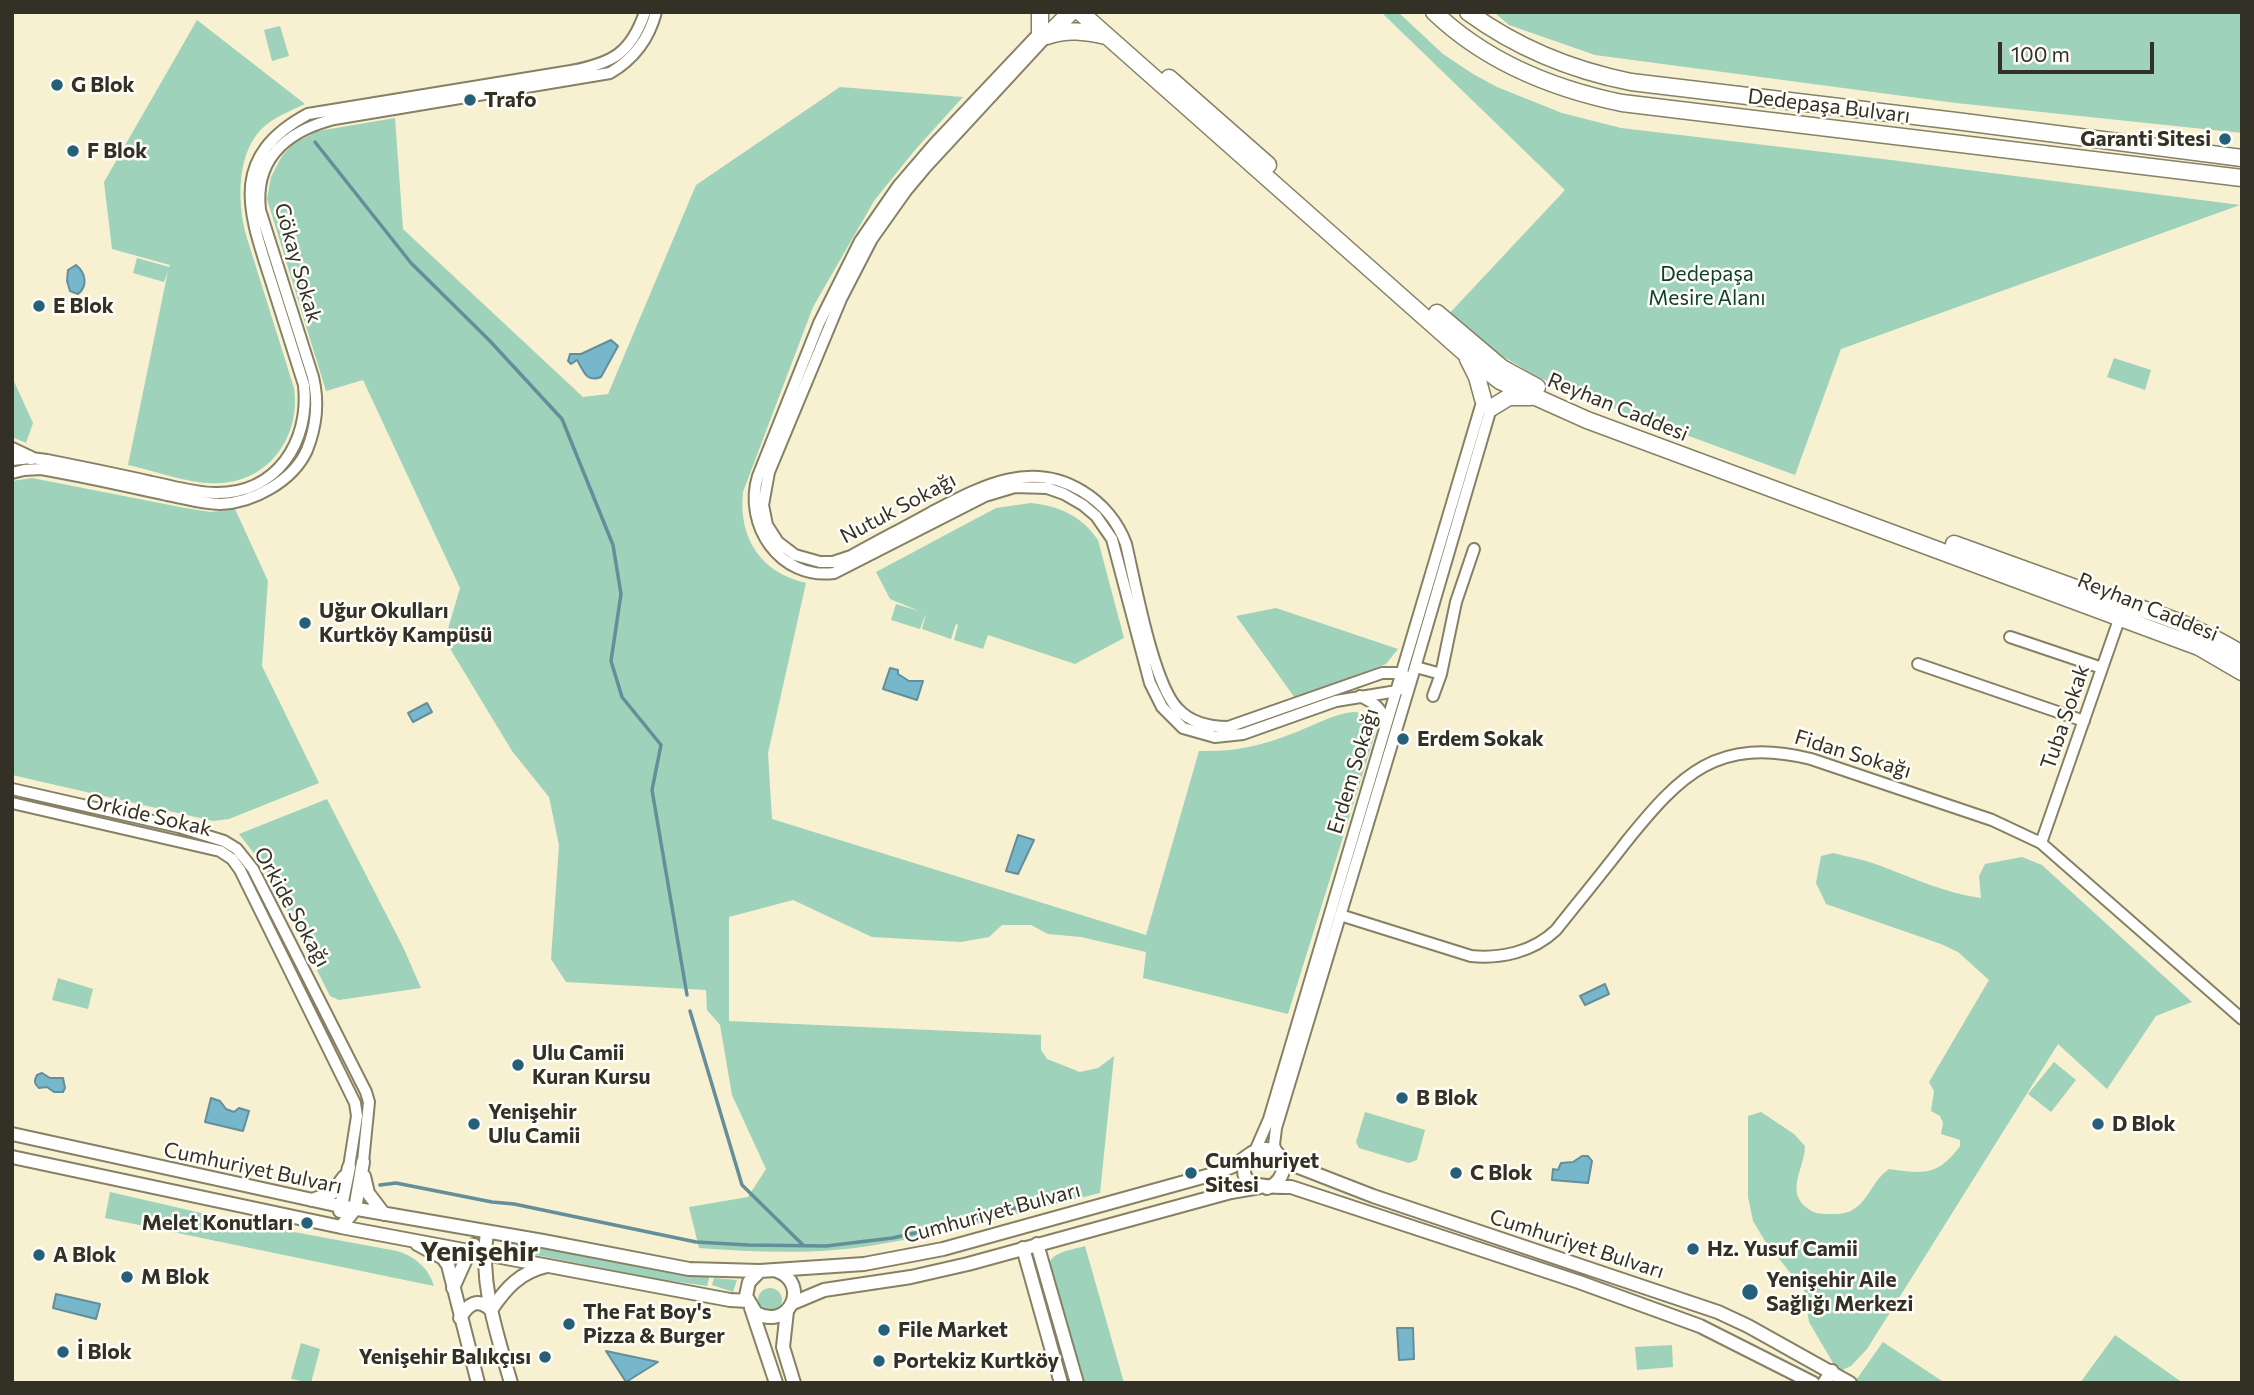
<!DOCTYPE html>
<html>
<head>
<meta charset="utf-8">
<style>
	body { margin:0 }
	#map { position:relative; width:2254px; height:1395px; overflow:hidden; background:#f7f0d1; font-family:Commissioner,sans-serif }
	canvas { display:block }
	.frame { position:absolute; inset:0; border:14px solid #333025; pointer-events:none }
	.scale { position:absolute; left:1998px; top:42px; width:156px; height:32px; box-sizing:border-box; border:4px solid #333025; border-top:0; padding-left:9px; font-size:21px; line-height:24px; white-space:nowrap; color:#333025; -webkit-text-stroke:5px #fefdf7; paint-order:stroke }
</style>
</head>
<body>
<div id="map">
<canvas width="2254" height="1395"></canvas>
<div class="frame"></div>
<div class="scale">100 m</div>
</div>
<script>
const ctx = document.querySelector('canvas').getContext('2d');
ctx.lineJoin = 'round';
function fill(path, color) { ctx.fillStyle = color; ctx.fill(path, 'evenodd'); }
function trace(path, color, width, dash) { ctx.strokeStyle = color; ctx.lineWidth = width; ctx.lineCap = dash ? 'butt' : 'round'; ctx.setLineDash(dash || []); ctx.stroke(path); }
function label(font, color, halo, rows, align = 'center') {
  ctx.font = font + ' Commissioner,sans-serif'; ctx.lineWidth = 5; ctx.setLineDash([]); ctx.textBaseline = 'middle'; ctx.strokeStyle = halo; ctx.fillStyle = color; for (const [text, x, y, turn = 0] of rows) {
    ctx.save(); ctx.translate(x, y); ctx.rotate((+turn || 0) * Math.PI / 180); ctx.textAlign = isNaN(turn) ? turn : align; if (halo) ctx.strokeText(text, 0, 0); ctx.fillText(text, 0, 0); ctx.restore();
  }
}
const green = new Path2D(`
	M1381 12H1398L1443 54 1473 74 1497 87 1562 113 1621 128 1891 160 2240 205 1841 349 1795 475 1580 396 1536 376 1499 354 1447 316 1565 190Z
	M1494 12H2242V133L1956 103 1595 55 1509 25Z
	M197 20 305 104C292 110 277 116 266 125 236 149 237 202 246 235L294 388C301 435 270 481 220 483 190 485 157 471 128 465L168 271 164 282 133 273 137 258 169 267 170 265 112 249 104 182Z
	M280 26 289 56 272 61 264 30Z
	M840 87 963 97 915 150 874 201 813 307 743 492C738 538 761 573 806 583L768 753 772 819 1146 935 1199 751C1236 752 1260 746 1294 733 1310 727 1338 712 1355 712 1368 713 1374 722 1375 734L1288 1014 1143 978 1146 952 1081 937 1048 934 1031 925H1002L989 937 961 942 872 937 793 900 729 917V1021L1041 1035V1050L1047 1059 1080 1072 1098 1068 1114 1056 1100 1193C1025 1211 951 1233 875 1245 817 1255 757 1252 699 1248L689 1207 748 1197 766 1169 732 1095 720 1025 707 1010 706 990 566 982 551 959 559 845 549 797 512 751 440 632 448 629 460 588 363 380 326 391 267 199 271 177 282 156 293 144 318 131 395 118 403 229 583 397 608 394 696 185Z
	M2114 358 2151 370 2145 390 2107 377Z
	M12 377 33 423 26 443 12 437Z
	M32 478 185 508 211 512 235 509 268 581 262 666 319 783 229 819 213 821 12 775V481Z
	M1031 503C1059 506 1082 516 1098 540L1124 638 1075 664 988 635 983 649 954 640 958 625 956 624 951 639 922 629 926 613 920 629 891 620 896 604 919 611 890 599 876 572 996 508Z
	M1276 608 1398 649 1386 664 1295 698 1236 616Z
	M327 799 403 947 421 988 339 1000 330 996 266 869 239 834Z
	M1833 853C1849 857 1866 860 1881 866 1915 879 1945 893 1981 898L1979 876 1985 864 2022 857 2042 865 2192 1002 2156 1016 2107 1089 2058 1044 1867 1349 1851 1366 1838 1372 1833 1369V1363L1809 1322 1804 1290 1765 1241 1753 1221 1748 1197V1116L1761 1112 1794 1134 1805 1146C1805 1162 1794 1178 1797 1194 1799 1203 1808 1210 1816 1213 1821 1214 1827 1214 1832 1214 1867 1216 1867 1184 1889 1169 1924 1174 1938 1176 1960 1146V1140L1941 1134 1943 1123 1940 1116 1931 1111 1934 1091 1929 1082 1989 980 1958 952 1941 944 1826 904 1816 883 1821 856Z
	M58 978 93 989 88 1009 52 1000Z
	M2054 1062 2076 1080 2051 1112 2028 1094Z
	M1365 1112 1425 1130 1417 1160 1409 1163 1359 1148 1356 1142Z
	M110 1192 245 1223 397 1251C414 1256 429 1268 434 1286L105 1218Z
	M510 1240 710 1275 707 1286 657 1279 511 1250 508 1246Z
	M1085 1246 1124 1383H1082L1048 1266C1052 1251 1072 1250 1085 1246Z
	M714 1278 737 1280 733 1292 712 1285Z
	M758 1300a12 12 0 1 1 24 0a12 12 0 1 1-24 0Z
	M2115 1335 2183 1383H2080Z
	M1883 1342 1945 1383H1854Z
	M301 1343 320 1349 311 1383 291 1379Z
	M1672 1345 1673 1367 1637 1370 1635 1347Z`);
const water = new Path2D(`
	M76 265C86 273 88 286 78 294L70 291 67 281 68 270Z
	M611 340 618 346 601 377C586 383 584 371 577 360L571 364 568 361 570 354H581Z
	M890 668 898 670V674L909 681H923L917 700 883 689Z
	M427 703 432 712 413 722 408 713Z
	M1018 835 1034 840 1018 874 1006 871Z
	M1605 984 1609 994 1585 1005 1580 996Z
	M42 1073 50 1078H63L65 1088 63 1092H54L47 1087 39 1088C34 1084 34 1081 37 1075Z
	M211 1098 220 1101 226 1109 234 1112 239 1108 249 1111 243 1131 205 1122Z
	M1582 1156H1588L1592 1161 1588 1183 1552 1180 1553 1169 1558 1170 1561 1163 1573 1162Z
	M56 1294 100 1304 96 1319 53 1308Z
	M1397 1328H1413L1414 1359 1399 1360Z
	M606 1351 658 1362 626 1382Z`);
const stream = new Path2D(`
	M315 142 411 263 489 340 562 419 613 545 621 594 611 661 622 697 661 745 652 790 687 995
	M690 1011 742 1185 803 1245
	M380 1185 396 1183 492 1202 514 1204 696 1242 748 1245 826 1246 892 1238 957 1224 1041 1201H1058`);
const minor = new Path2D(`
	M1040 32 934 144 898 186 860 241 819 323 758 476C743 525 780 580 834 573L985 496 1015 487 1047 488 1064 494 1083 505 1096 516 1112 539 1150 683 1162 707 1183 728 1215 737 1243 734 1336 701 1397 691 1411 681
	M1047 36 926 167 906 191 872 239 841 299 769 472 763 505 767 525 778 542 795 555 820 562H833L851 556C878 541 905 527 932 512 980 487 1030 459 1082 491 1102 503 1118 522 1126 544 1135 582 1153 684 1178 709 1191 723 1210 727 1228 727L1382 673H1402L1411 681
	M12 460 31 458 47 460C82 467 117 474 152 482 172 486 194 493 215 493 277 494 310 442 304 385 293 350 282 316 271 281 248 210 228 157 308 114L571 71C613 63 631 53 645 12
	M12 473 24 470 41 469C83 476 125 486 167 495 184 498 202 504 220 504 253 503 293 481 307 450 317 425 319 402 313 377L260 210C254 158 288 131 334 119L610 73C634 59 649 39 656 12
	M2010 637 2102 668
	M1918 664 2084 721
	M1416 667 1441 674
	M1360 696C1374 703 1383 708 1386 725
	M1433 696 1441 674 1456 602 1474 549
	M12 789 179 827 224 841 237 849 253 869 366 1092 369 1102 363 1162
	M12 803 220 851 232 859 240 870 355 1103 357 1116 349 1167
	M2041 843 2122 611
	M1340 915 1471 956C1501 959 1533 952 1556 930 1579 901 1603 872 1626 842 1681 774 1717 736 1811 759L1992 820 2041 843 2242 1019
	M1255 1151 1269 1119 1483 399
	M1278 1155 1274 1145 1276 1128 1411 681 1491 408`);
const tertiary = new Path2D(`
	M12 449 31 458
	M12 1134 340 1206 543 1241 689 1269 760 1271 864 1264 943 1249 1210 1175C1217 1172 1224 1170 1231 1167 1242 1162 1253 1148 1266 1149 1290 1151 1288 1181 1267 1188
	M1250 1156C1228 1189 1272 1187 1291 1187L1579 1282 1700 1326 1813 1383
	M12 1157 341 1227 730 1300 748 1301
	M1283 1161 1373 1196 1718 1312 1748 1326 1850 1383
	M364 1176 368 1193 384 1214
	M312 1200 332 1193 344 1177
	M340 1211 349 1167
	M341 1227 355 1209 363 1162
	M487 1232C479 1283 497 1334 511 1383
	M417 1244 443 1258 448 1265 478 1383
	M1037 1244 1077 1383
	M1023 1248 1061 1383
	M760 1271 749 1282 746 1296 756 1313C789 1331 811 1284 777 1271
	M453 1288 470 1250 474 1245
	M793 1303 824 1290 911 1277 968 1264 1231 1192 1260 1187
	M751 1308 776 1383
	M491 1310C506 1288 520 1272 547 1266
	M787 1311 783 1347 794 1383
	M460 1318C468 1304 478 1297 491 1310
	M1824 1383 1832 1371`);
const primary = new Path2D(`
	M1080 12 1475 362 1500 381 1587 420 2199 647 2242 672
	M1434 12C1485 61 1554 89 1622 103L2242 178
	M1468 12C1517 48 1571 70 1631 82L1956 121 2242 158
	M1040 32V12
	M1048 35 1071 12
	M1047 36C1067 29 1085 31 1106 36
	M1169 78 1268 165
	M1437 313 1502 368 1537 387
	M1468 359 1477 377 1483 399
	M1491 408 1509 397H1531
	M1954 544 2106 599C2153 610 2201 629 2242 654`);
const markers = [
	[57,85,7,"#265f79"],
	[470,100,7,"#265f79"],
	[2225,139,7,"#265f79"],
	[73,151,7,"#265f79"],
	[39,306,7,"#265f79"],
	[305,623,7,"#265f79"],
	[1403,739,7,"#265f79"],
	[518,1065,7,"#265f79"],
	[1402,1098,7,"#265f79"],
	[474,1124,7,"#265f79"],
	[2098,1124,7,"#265f79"],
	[1191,1173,7,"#265f79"],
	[1456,1173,7,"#265f79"],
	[307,1223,7,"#265f79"],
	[1693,1249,7,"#265f79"],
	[39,1255,7,"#265f79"],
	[127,1277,7,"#265f79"],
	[1750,1292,9,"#265f79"],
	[569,1324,7,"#265f79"],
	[884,1330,7,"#265f79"],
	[63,1352,7,"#265f79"],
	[545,1357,7,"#265f79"],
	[879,1361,7,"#265f79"]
];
const poiNames = [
	["G Blok",71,85],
	["Trafo",484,100],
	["Garanti Sitesi",2211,139,"right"],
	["F Blok",87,151],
	["E Blok",53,306],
	["Uğur Okulları",319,611],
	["Kurtköy Kampüsü",319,635],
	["Erdem Sokak",1417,739],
	["Ulu Camii",532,1053],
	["Kuran Kursu",532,1077],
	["B Blok",1416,1098],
	["Yenişehir",488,1112],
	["Ulu Camii",488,1136],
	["D Blok",2112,1124],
	["Cumhuriyet",1205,1161],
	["Sitesi",1205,1185],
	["C Blok",1470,1173],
	["Melet Konutları",293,1223,"right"],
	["Hz. Yusuf Camii",1707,1249],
	["A Blok",53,1255],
	["M Blok",141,1277],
	["Yenişehir Aile",1766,1280],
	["Sağlığı Merkezi",1766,1304],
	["The Fat Boy's",583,1312],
	["Pizza & Burger",583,1336],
	["File Market",898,1330],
	["İ Blok",77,1352],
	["Yenişehir Balıkçısı",531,1357,"right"],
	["Portekiz Kurtköy",893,1361]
];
const streetNames = [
	["Dedepaşa Bulvarı",1829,106,7],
	["Gökay Sokak",298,263,74],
	["Reyhan Caddesi",1618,407,22],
	["Nutuk Sokağı",898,508,-28],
	["Reyhan Caddesi",2148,607,22],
	["Tuba Sokak",2065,717,-71],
	["Fidan Sokağı",1853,754,17],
	["Erdem Sokağı",1353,771,-73],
	["Orkide Sokak",149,815,13],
	["Orkide Sokağı",292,907,61],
	["Cumhuriyet Bulvarı",253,1168,12],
	["Cumhuriyet Bulvarı",992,1213,-15],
	["Cumhuriyet Bulvarı",1577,1244,18]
];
const parkNames = [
	["Dedepaşa",1707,274],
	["Mesire Alanı",1707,298]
];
const districtNames = [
	["Yenişehir",479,1252]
];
fill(green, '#9fd2ba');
fill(water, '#77b7cc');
trace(water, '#638e9a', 2);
trace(stream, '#638e9a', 3.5);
trace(minor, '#868064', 14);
trace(tertiary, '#868064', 16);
trace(primary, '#868064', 19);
trace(minor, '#fff', 10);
trace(tertiary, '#fff', 12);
trace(primary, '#fff', 16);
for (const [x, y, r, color] of markers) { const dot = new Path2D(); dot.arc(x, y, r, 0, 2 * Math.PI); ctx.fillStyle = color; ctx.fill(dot); trace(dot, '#fefdf7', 2.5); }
label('bold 21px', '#333025', '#fefdf7', poiNames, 'left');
label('21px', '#333025', '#fefdf7', streetNames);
label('21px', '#0e3f2d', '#fefdf7', parkNames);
label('bold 28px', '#333025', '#fefdf7', districtNames);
</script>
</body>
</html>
